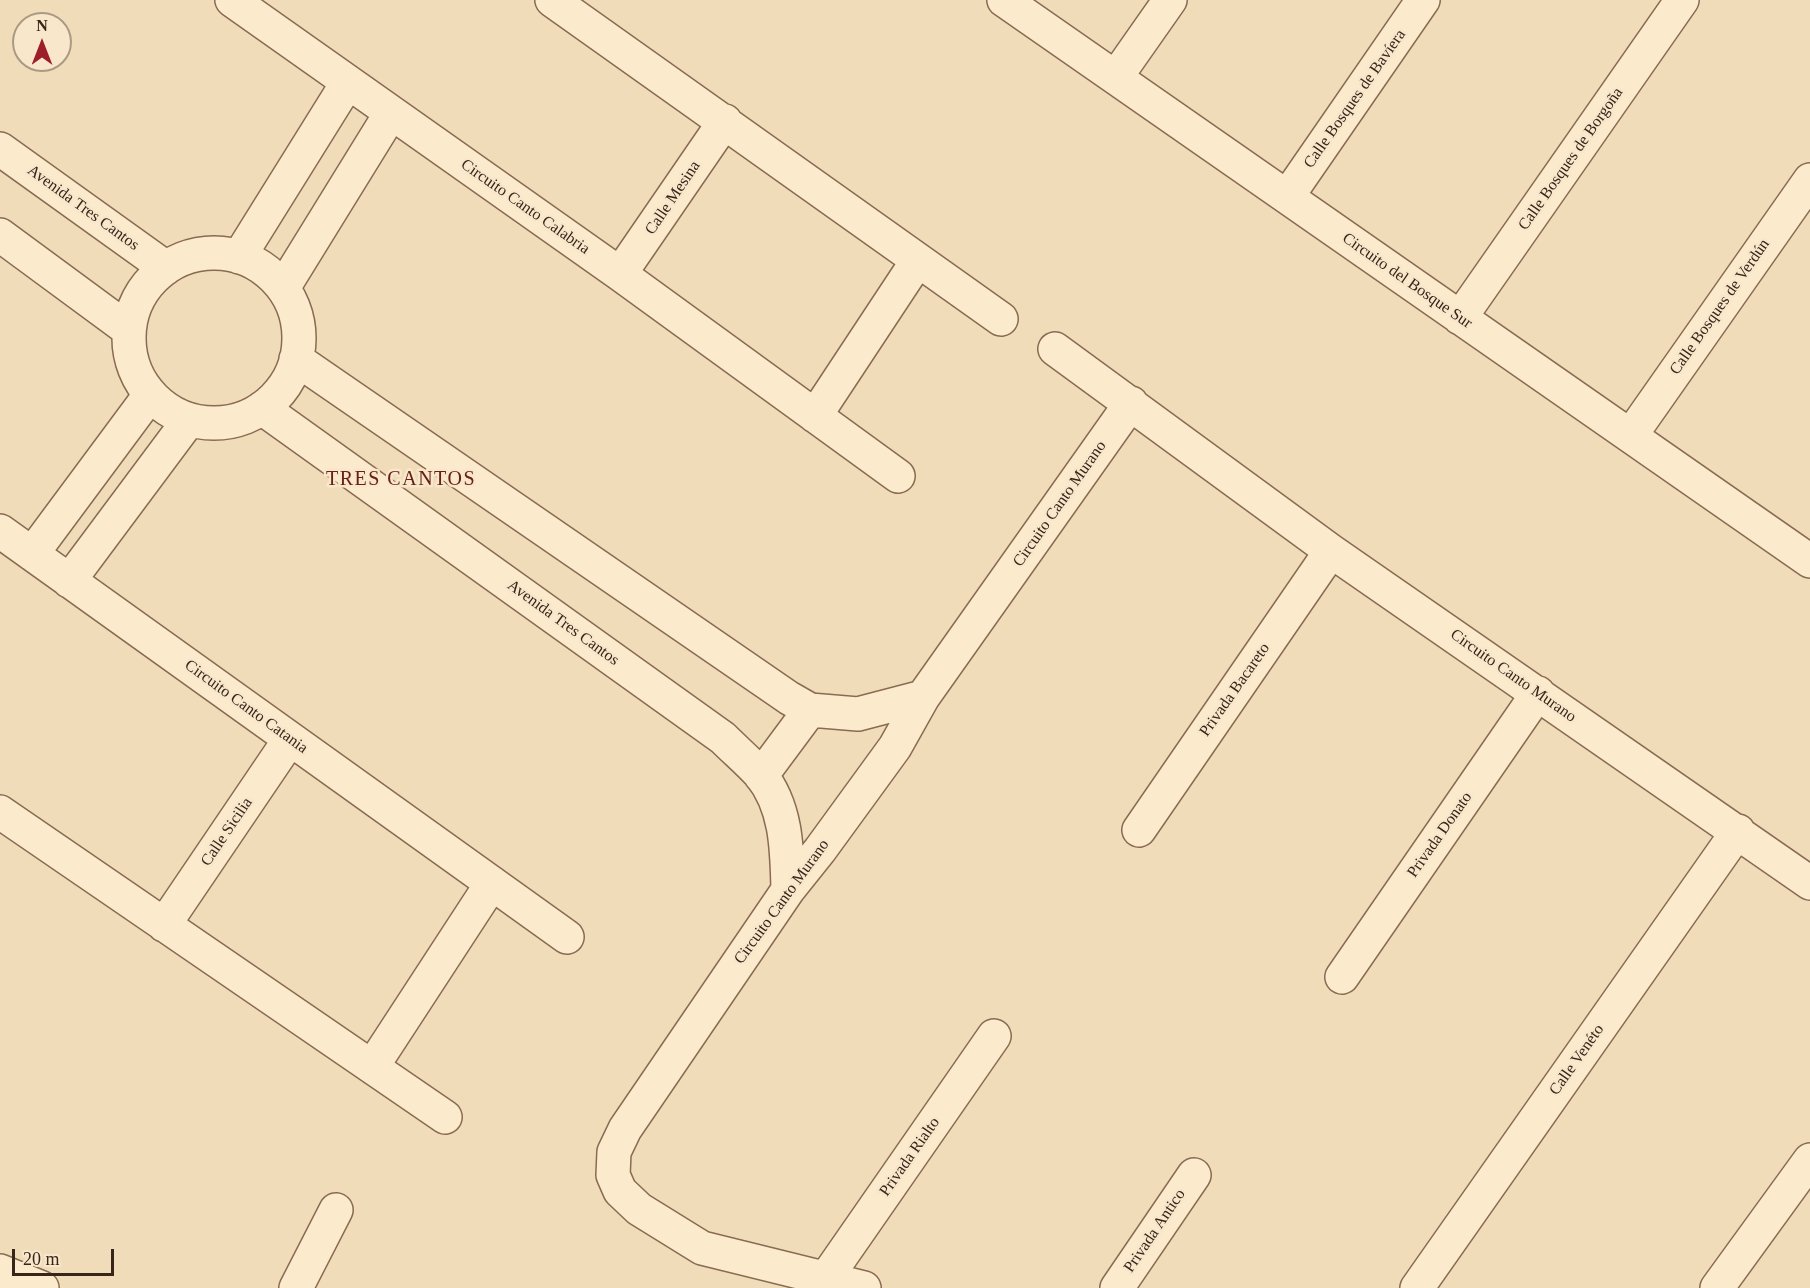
<!DOCTYPE html>
<html>
<head>
<meta charset="utf-8">
<style>
	body { margin:0 }
	#map { position:relative; width:1810px; height:1288px; overflow:hidden; background:#f1dcba; font-family:Georgia,serif }
	canvas { display:block }
	.north { position:absolute; left:12px; top:12px; width:60px; height:60px; box-sizing:border-box; background:#f8e7ca; border:2px solid #ab9984; border-radius:50%; rotate:0deg; font-size:16px; font-weight:700; line-height:24px; text-align:center; color:#37251a }
	.north::after { content:''; display:block; margin:auto; width:21px; height:27px; background:#9d1e29; clip-path:polygon(50% 0,100% 100%,50% 72%,0 100%) }
	.scale { position:absolute; left:12px; top:1249px; width:102px; height:27px; box-sizing:border-box; border:3px solid #37251a; border-top:0; padding-left:8px; font-size:18px; line-height:21px; white-space:nowrap; color:#37251a; -webkit-text-stroke:4px #f8e7ca; paint-order:stroke }
</style>
</head>
<body>
<div id="map">
<canvas width="1810" height="1288"></canvas>
<div class="north">N</div>
<div class="scale">20 m</div>
</div>
<script>
const ctx = document.querySelector('canvas').getContext('2d');
ctx.lineJoin = 'round';
function trace(path, color, width, dash) { ctx.strokeStyle = color; ctx.lineWidth = width; ctx.lineCap = dash ? 'butt' : 'round'; ctx.setLineDash(dash || []); ctx.stroke(path); }
function label(font, color, halo, rows, align = 'center') {
  ctx.font = font + ' Georgia,serif'; ctx.lineWidth = 5; ctx.setLineDash([]); ctx.textBaseline = 'middle'; ctx.strokeStyle = halo; ctx.fillStyle = color; for (const [text, x, y, turn = 0] of rows) {
    ctx.save(); ctx.translate(x, y); ctx.rotate((+turn || 0) * Math.PI / 180); ctx.textAlign = isNaN(turn) ? turn : align; if (halo) ctx.strokeText(text, 0, 0); ctx.fillText(text, 0, 0); ctx.restore();
  }
}
const street = new Path2D(`
	M232 0 620 274 898 476
	M552 0 1001 319
	M1004 0 1810 561
	M1116 77 1170 0
	M0 149 166 268
	M1287 197 1423 0
	M0 235 129 330
	M129 338a85 85 0 1 1 170 0a85 85 0 1 1-170 0Z
	M239 257 348 82
	M620 274 725 121
	M283 288 391 113
	M1460 318 1682 0
	M1055 349 1331 551 1810 883
	M296 359 789 698 810 710 858 714 923 697
	M262 408 723 738C735 750 748 761 760 774 787 807 787 850 788 890
	M815 416 918 260
	M1631 435 1810 180
	M0 531 567 937
	M32 554 150 395
	M69 581 189 420
	M761 776 810 710
	M0 812 445 1117
	M1139 830 1331 551
	M164 925 290 739
	M1342 977 1538 693
	M372 1067 492 883
	M0 1271 42 1288
	M826 1278 994 1036
	M296 1288 336 1210
	M864 1288 702 1248 639 1209 620 1191 613 1175 614 1152 625 1129 788 890 820 850 895 747 923 697 1131 403
	M1117 1288 1194 1175
	M1417 1288 1738 831
	M1717 1288 1810 1160`);
const streetNames = [
	["Calle Bosques de Bavíera",1355,99,-55],
	["Calle Bosques de Borgoña",1571,159,-55],
	["Calle Mesina",673,198,-56],
	["Circuito Canto Calabria",525,207,35],
	["Avenida Tres Cantos",83,208,36],
	["Circuito del Bosque Sur",1407,281,35],
	["Calle Bosques de Verdún",1720,307,-55],
	["Circuito Canto Murano",1060,504,-55],
	["Avenida Tres Cantos",563,623,36],
	["Circuito Canto Murano",1513,676,35],
	["Privada Bacareto",1235,690,-55],
	["Circuito Canto Catania",246,707,36],
	["Calle Sicilia",227,832,-56],
	["Privada Donato",1440,835,-55],
	["Circuito Canto Murano",782,902,-54],
	["Calle Venéto",1577,1060,-55],
	["Privada Rialto",910,1157,-55],
	["Privada Antico",1155,1231,-56]
];
const quarterNames = [
	["TRES CANTOS",401,480]
];
trace(street, '#896b53', 36);
trace(street, '#fceacd', 33);
label('16px', '#37251a', '#f8e7ca', streetNames);
ctx.letterSpacing = '1.5px';
label('20px', '#672015', '#f8e7ca', quarterNames);
ctx.letterSpacing = '0px';
</script>
</body>
</html>
